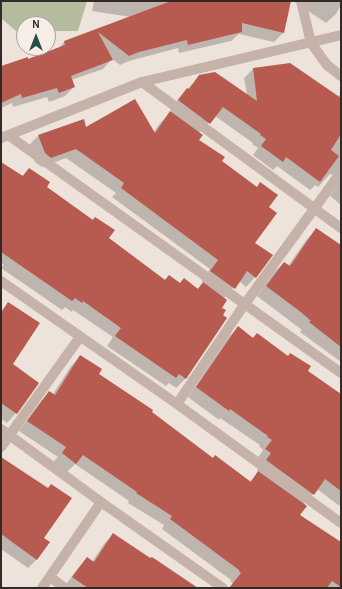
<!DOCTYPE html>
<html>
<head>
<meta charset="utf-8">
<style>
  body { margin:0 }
  #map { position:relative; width:342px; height:589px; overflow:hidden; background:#eee3db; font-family:Karla,sans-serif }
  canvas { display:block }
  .frame { position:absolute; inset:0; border:2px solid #332a28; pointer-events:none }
  .north { position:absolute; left:16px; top:16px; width:40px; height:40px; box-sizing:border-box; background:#f7ede7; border:1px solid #a99f9b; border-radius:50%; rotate:0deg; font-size:11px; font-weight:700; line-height:16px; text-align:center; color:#332a28 }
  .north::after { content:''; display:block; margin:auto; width:14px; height:18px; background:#224f4c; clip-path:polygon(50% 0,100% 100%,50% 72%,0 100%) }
</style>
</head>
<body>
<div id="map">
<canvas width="342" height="589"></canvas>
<div class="frame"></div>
<div class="north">N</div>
</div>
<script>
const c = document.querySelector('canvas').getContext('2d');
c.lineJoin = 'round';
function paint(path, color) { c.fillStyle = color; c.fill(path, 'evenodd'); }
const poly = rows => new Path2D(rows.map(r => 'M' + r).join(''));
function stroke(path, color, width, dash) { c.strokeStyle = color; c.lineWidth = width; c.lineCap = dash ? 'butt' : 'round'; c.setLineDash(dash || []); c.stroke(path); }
paint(poly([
  [1,1,87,1,78,31,48,31,48,24,24,24,24,31,16,31,1,18]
]), '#b5bb9d');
paint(poly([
  [94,1,290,1,283,33,274,42,239,34,231,41,179,53,178,48,129,61,120,65,112,59,103,69,71,80,74,87,65,96,49,102,47,97,13,107,12,103,1,108,1,67,27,60,58,49,64,42,131,17,92,11],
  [293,1,341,1,341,5,336,14,326,23],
  [290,64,337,97,339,95,341,96,341,205,330,196,339,183,336,176,330,174,318,187,315,185,310,190,277,166,273,170,253,155,258,148,252,144,253,143,215,116,199,133,197,140,268,207,254,243,271,255,255,277,246,287,239,281,224,298,221,308,221,315,226,318,185,379,176,388,169,383,166,386,107,346,113,337,73,310,72,312,65,307,62,310,1,268,4,265,1,263,1,163,22,176,29,169,45,187,92,220,95,218,108,238,165,280,169,276,179,284,184,279,197,289,204,283,202,281,210,269,112,197,116,193,66,158,42,167,35,162,29,145,38,136,86,128,153,133,161,122,172,111,170,110,179,98,200,76,247,95,244,78,253,69],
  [317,229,341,246,341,362,300,332,302,330,257,296,274,272,284,263,288,266,307,239],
  [8,303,11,364,37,383,16,413,7,423,1,419,1,311],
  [238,328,253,339,306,371,341,395,341,507,317,489,303,505,299,515,341,544,341,588,239,588,230,581,231,580,162,529,164,525,128,503,129,501,75,464,67,472,53,462,58,457,19,431,41,401,50,392,53,394,71,366,80,357,98,374,213,459,249,482,259,472,257,470,262,463,257,459,263,450,259,446,260,445,220,418,219,420,188,397,228,337],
  [1,458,43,538,37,559,28,568,1,549],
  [113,534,185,580,192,588,64,587,78,568,87,558,92,562,104,544]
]), '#0003');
paint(poly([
  [171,1,291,1,284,33,242,23,242,32,188,45,187,40,139,52,129,56,98,32,113,60,71,76,75,87,59,93,57,88,22,98,21,94,1,103,1,66,28,57,28,59,65,45,64,41],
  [290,63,341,98,341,134,331,150,339,156,320,182,286,157,283,162,261,146,266,139,260,135,261,134,223,107,210,124,178,100,187,88,189,89,199,75,215,72,257,101,253,68],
  [135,99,155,133,170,111,203,135,199,140,225,157,222,161,257,187,260,182,278,195,269,207,277,213,255,243,273,255,256,278,247,271,235,289,210,271,218,260,121,188,124,183,76,149,51,158,45,153,38,135,84,119,86,127],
  [1,162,23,176,29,168,50,182,47,187,93,220,95,217,115,230,109,238,165,280,169,275,180,283,184,278,198,289,203,282,227,300,222,308,226,310,223,315,227,318,186,379,179,374,176,378,115,336,121,328,83,301,82,303,75,298,72,301,1,252],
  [316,228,341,245,341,347,309,322,311,321,302,313,266,286,284,262,290,266],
  [8,302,40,323,13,364,39,383,17,414,1,403,1,313],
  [238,326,253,338,257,333,288,356,290,353,311,366,308,371,341,394,341,491,325,479,314,495,266,460,271,453,265,449,272,440,267,437,268,436,230,409,229,411,196,387],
  [80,355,102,369,99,374,153,410,152,412,213,458,215,455,251,482,258,471,307,506,300,515,341,542,341,587,332,581,327,588,229,588,241,573,239,571,239,570,170,519,172,516,136,493,137,492,83,455,76,464,62,453,66,447,27,421,49,391,55,395],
  [1,457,48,488,51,484,72,498,44,538,50,542,37,560,1,534],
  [113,533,150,558,152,557,198,588,88,588,72,577,87,557,94,562]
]), '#b75b50');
stroke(poly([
  [301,1,311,43,327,65,341,76],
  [142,82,341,228],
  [8,135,341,373],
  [1,138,142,82,341,35],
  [1,281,177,404,341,523],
  [177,404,244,305,341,172],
  [1,429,101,502,223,588],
  [1,447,80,337],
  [50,577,65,588],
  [42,588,101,502]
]), '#c5b2a9', 10);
</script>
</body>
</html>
